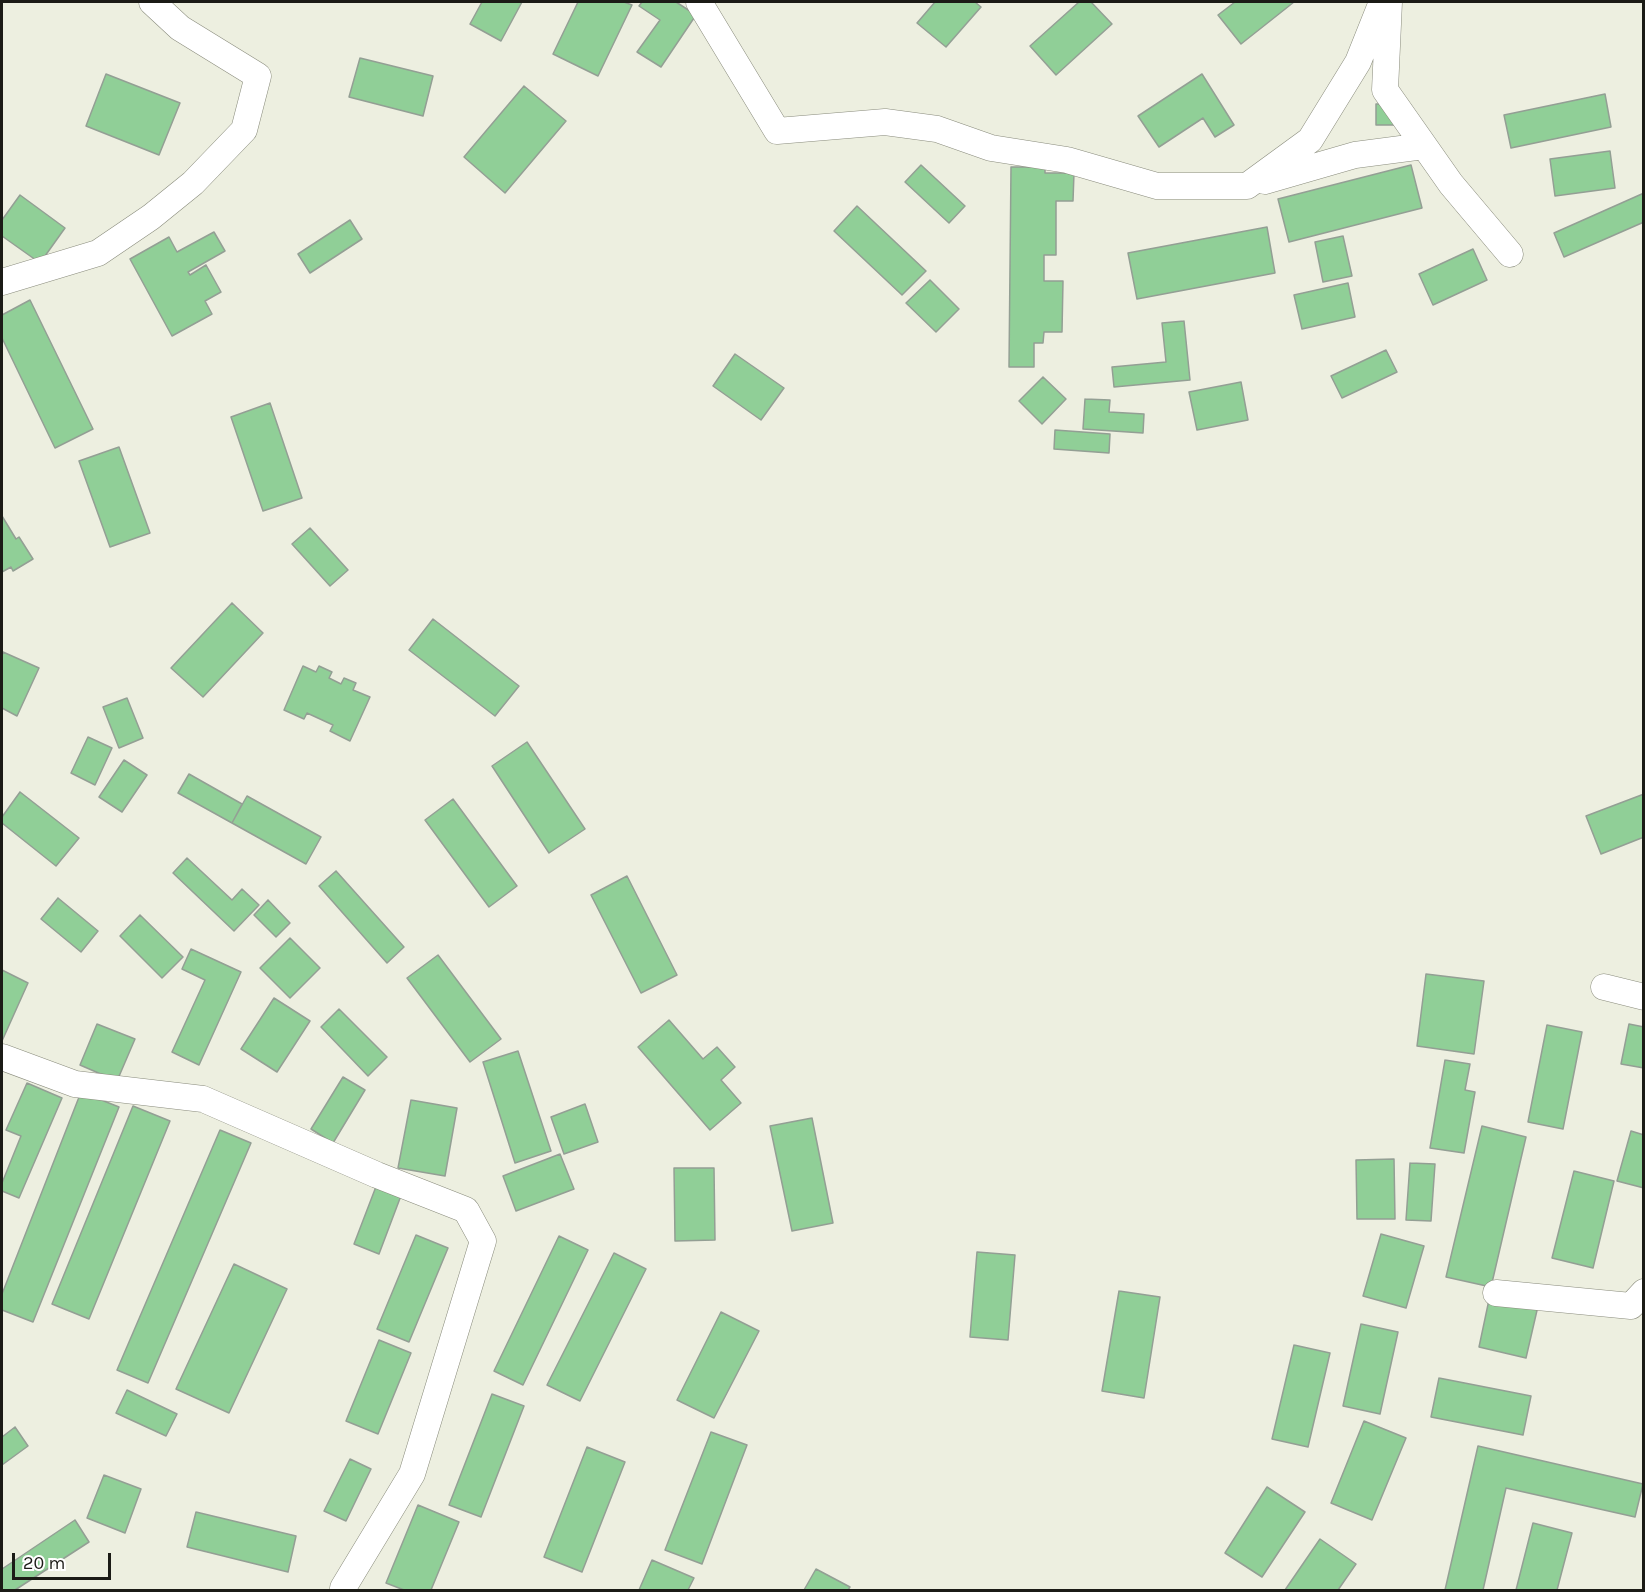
<!DOCTYPE html>
<html>
<head>
<meta charset="utf-8">
<style>
  body { margin:0 }
  #map { position:relative; width:1645px; height:1592px; overflow:hidden; background:#edefe0; font-family:Karla,sans-serif }
  canvas { display:block }
  .frame { position:absolute; inset:0; border:3px solid #1b1b16; pointer-events:none }
  .scale { position:absolute; left:12px; top:1553px; width:99px; height:27px; box-sizing:border-box; border:3px solid #1b1b16; border-top:0; padding-left:8px; font-size:18px; line-height:21px; white-space:nowrap; color:#1b1b16; -webkit-text-stroke:4px #fff; paint-order:stroke }
</style>
</head>
<body>
<div id="map">
<canvas width="1645" height="1592"></canvas>
<div class="frame"></div>
<div class="scale">20 m</div>
</div>
<script>
const c = document.querySelector('canvas').getContext('2d');
c.lineJoin = 'round';
function paint(path, color) { c.fillStyle = color; c.fill(path, 'evenodd'); }
const poly = rows => new Path2D(rows.map(r => 'M' + r).join(''));
function stroke(path, color, width, dash) { c.strokeStyle = color; c.lineWidth = width; c.lineCap = dash ? 'butt' : 'round'; c.setLineDash(dash || []); c.stroke(path); }
const building = poly([
  [482,2,522,2,501,41,470,24,482,2],
  [578,2,624,2,632,5,598,76,553,54,578,2],
  [642,2,676,2,696,15,661,67,637,52,660,20,639,6,642,2],
  [935,2,975,2,981,7,946,47,917,23,935,2],
  [1079,2,1091,2,1112,24,1056,75,1030,46,1079,2],
  [1235,2,1294,2,1241,44,1218,15,1235,2],
  [360,58,433,76,423,116,349,97,360,58],
  [106,74,180,103,159,155,86,126,106,74],
  [1202,74,1234,125,1215,137,1203,118,1159,147,1138,116,1202,74],
  [524,86,566,121,505,193,464,157,524,86],
  [1605,94,1611,127,1511,148,1504,115,1605,94],
  [1376,104,1393,104,1394,125,1376,125,1376,104],
  [1610,151,1615,188,1555,196,1550,159,1610,151],
  [921,165,965,206,949,223,905,182,921,165],
  [1411,165,1422,208,1289,242,1278,199,1411,165],
  [1011,167,1045,167,1045,173,1074,173,1073,201,1056,201,1056,255,1044,255,1044,281,1063,281,1062,332,1044,332,1043,343,1034,343,1034,367,1009,367,1011,167],
  [1644,193,1644,222,1564,257,1554,233,1644,193],
  [20,195,65,228,40,263,2,236,2,220,20,195],
  [857,206,926,271,902,295,834,231,857,206],
  [350,220,362,239,310,273,298,254,350,220],
  [1267,227,1275,273,1137,299,1128,253,1267,227],
  [214,232,225,251,188,272,190,275,206,265,221,292,205,301,212,314,172,336,130,259,169,237,177,252,214,232],
  [1343,236,1352,276,1323,282,1315,242,1343,236],
  [1473,249,1487,280,1433,305,1419,274,1473,249],
  [930,280,959,309,936,332,906,303,930,280],
  [1348,283,1355,317,1302,329,1294,295,1348,283],
  [30,300,93,429,55,448,2,338,2,315,30,300],
  [1184,321,1190,380,1114,387,1112,367,1166,362,1162,323,1184,321],
  [1386,350,1397,372,1342,398,1331,376,1386,350],
  [735,354,784,388,761,420,713,386,735,354],
  [1043,377,1066,399,1042,424,1019,401,1043,377],
  [1241,382,1248,420,1197,430,1189,392,1241,382],
  [1085,399,1110,400,1109,412,1144,414,1143,433,1083,429,1085,399],
  [270,403,302,498,263,511,231,417,270,403],
  [1055,430,1110,434,1109,453,1054,449,1055,430],
  [119,447,150,533,110,547,79,461,119,447],
  [2,516,16,539,19,537,33,559,13,571,11,567,2,572,2,516],
  [310,528,348,570,330,586,292,544,310,528],
  [232,603,263,633,203,697,171,668,232,603],
  [433,619,519,686,495,716,409,650,433,619],
  [3,652,39,668,17,716,2,708,2,656,3,652],
  [303,666,316,672,319,666,332,672,329,678,341,684,344,678,356,683,353,690,370,697,350,741,330,731,333,725,307,713,304,719,284,710,303,666],
  [127,698,143,738,119,748,103,707,127,698],
  [88,737,112,748,95,785,71,773,88,737],
  [527,742,585,829,549,853,492,766,527,742],
  [124,760,147,775,122,812,99,797,124,760],
  [189,774,242,804,232,823,178,793,189,774],
  [20,792,79,838,56,866,2,823,2,817,20,792],
  [1644,794,1644,837,1601,854,1586,816,1644,794],
  [247,796,321,837,306,864,232,823,247,796],
  [453,799,517,886,489,907,425,820,453,799],
  [187,858,232,900,242,889,259,905,234,931,173,873,187,858],
  [336,871,404,947,387,963,319,886,336,871],
  [627,876,677,975,641,993,591,895,627,876],
  [58,898,98,931,81,952,41,919,58,898],
  [268,900,290,923,276,937,254,915,268,900],
  [140,915,183,957,162,978,120,936,140,915],
  [290,938,320,968,290,998,260,968,290,938],
  [191,949,241,972,199,1065,172,1052,205,980,182,969,191,949],
  [438,955,501,1039,470,1062,407,978,438,955],
  [2,970,28,983,2,1041,2,970],
  [1426,974,1484,981,1474,1054,1417,1046,1426,974],
  [274,998,310,1021,277,1072,241,1049,274,998],
  [339,1009,387,1057,368,1076,321,1027,339,1009],
  [669,1020,703,1059,717,1047,735,1067,721,1080,741,1103,710,1130,638,1047,669,1020],
  [97,1024,135,1039,117,1081,80,1065,97,1024],
  [1629,1024,1644,1027,1644,1068,1621,1064,1629,1024],
  [1547,1025,1582,1032,1563,1129,1528,1122,1547,1025],
  [518,1051,551,1151,515,1163,483,1062,518,1051],
  [1445,1060,1470,1064,1465,1090,1475,1092,1464,1153,1430,1148,1445,1060],
  [343,1077,365,1090,333,1143,311,1129,343,1077],
  [27,1083,62,1098,19,1198,2,1191,2,1183,21,1136,6,1130,27,1083],
  [81,1092,119,1107,33,1322,2,1310,2,1294,81,1092],
  [411,1100,457,1108,445,1176,398,1168,411,1100],
  [585,1104,598,1142,564,1154,551,1117,585,1104],
  [133,1106,170,1121,89,1319,52,1304,133,1106],
  [812,1118,833,1223,792,1231,770,1126,812,1118],
  [1482,1126,1526,1137,1491,1287,1446,1277,1482,1126],
  [220,1130,251,1143,148,1383,117,1370,220,1130],
  [1631,1131,1644,1135,1644,1188,1617,1181,1631,1131],
  [560,1154,574,1189,516,1211,503,1176,560,1154],
  [1394,1159,1395,1219,1357,1219,1356,1160,1394,1159],
  [1410,1163,1435,1164,1431,1221,1406,1220,1410,1163],
  [674,1168,714,1168,715,1240,675,1241,674,1168],
  [1574,1171,1614,1181,1593,1268,1552,1258,1574,1171],
  [377,1184,402,1193,379,1254,354,1244,377,1184],
  [1381,1234,1424,1246,1406,1308,1363,1296,1381,1234],
  [416,1235,448,1248,409,1342,377,1329,416,1235],
  [559,1236,588,1250,523,1385,494,1371,559,1236],
  [977,1252,1015,1255,1008,1340,970,1337,977,1252],
  [614,1253,646,1269,580,1401,547,1385,614,1253],
  [234,1264,287,1289,229,1413,176,1389,234,1264],
  [1119,1291,1160,1297,1144,1398,1102,1391,1119,1291],
  [1490,1295,1538,1306,1526,1358,1479,1347,1490,1295],
  [721,1312,759,1331,714,1418,677,1400,721,1312],
  [1361,1324,1398,1332,1380,1414,1343,1406,1361,1324],
  [379,1340,411,1353,378,1434,346,1421,379,1340],
  [1294,1345,1330,1353,1308,1447,1272,1439,1294,1345],
  [1439,1378,1531,1396,1523,1435,1431,1417,1439,1378],
  [127,1390,177,1414,166,1436,116,1413,127,1390],
  [492,1394,524,1406,481,1517,449,1505,492,1394],
  [1364,1421,1406,1438,1372,1520,1331,1503,1364,1421],
  [15,1427,28,1446,2,1465,2,1437,15,1427],
  [711,1432,747,1445,702,1564,665,1550,711,1432],
  [1478,1446,1643,1484,1635,1517,1506,1488,1483,1590,1445,1590,1478,1446],
  [587,1447,625,1462,582,1572,544,1557,587,1447],
  [350,1459,371,1469,346,1521,324,1511,350,1459],
  [104,1475,141,1489,125,1533,87,1518,104,1475],
  [1267,1487,1305,1512,1262,1577,1225,1553,1267,1487],
  [418,1505,459,1522,431,1590,404,1590,386,1583,418,1505],
  [196,1512,296,1536,288,1572,187,1547,196,1512],
  [75,1520,89,1542,15,1590,2,1590,2,1569,75,1520],
  [1533,1523,1572,1533,1557,1590,1516,1590,1533,1523],
  [1320,1539,1356,1564,1338,1590,1285,1590,1320,1539],
  [652,1560,694,1578,688,1590,639,1590,652,1560],
  [816,1569,850,1587,848,1590,804,1590,816,1569]
]);
paint(building, '#90cf97');
stroke(building, '#939f94', 1.5);
const minor = poly([
  [699,2,777,131,885,122,937,129,991,148,1067,160,1157,186,1247,186,1310,140,1358,62,1382,2],
  [1389,2,1385,90,1451,184,1510,254],
  [1265,181,1355,155,1424,146],
  [2,282,98,253,151,217,193,183,244,130,258,76,180,28,152,2],
  [1604,987,1644,997],
  [2,1057,75,1084,203,1099,377,1175,466,1210,483,1241,412,1474,343,1588],
  [1496,1293,1631,1306,1644,1292]
]);
stroke(minor, '#898b7c', 27);
stroke(minor, '#fff', 26);
</script>
</body>
</html>
